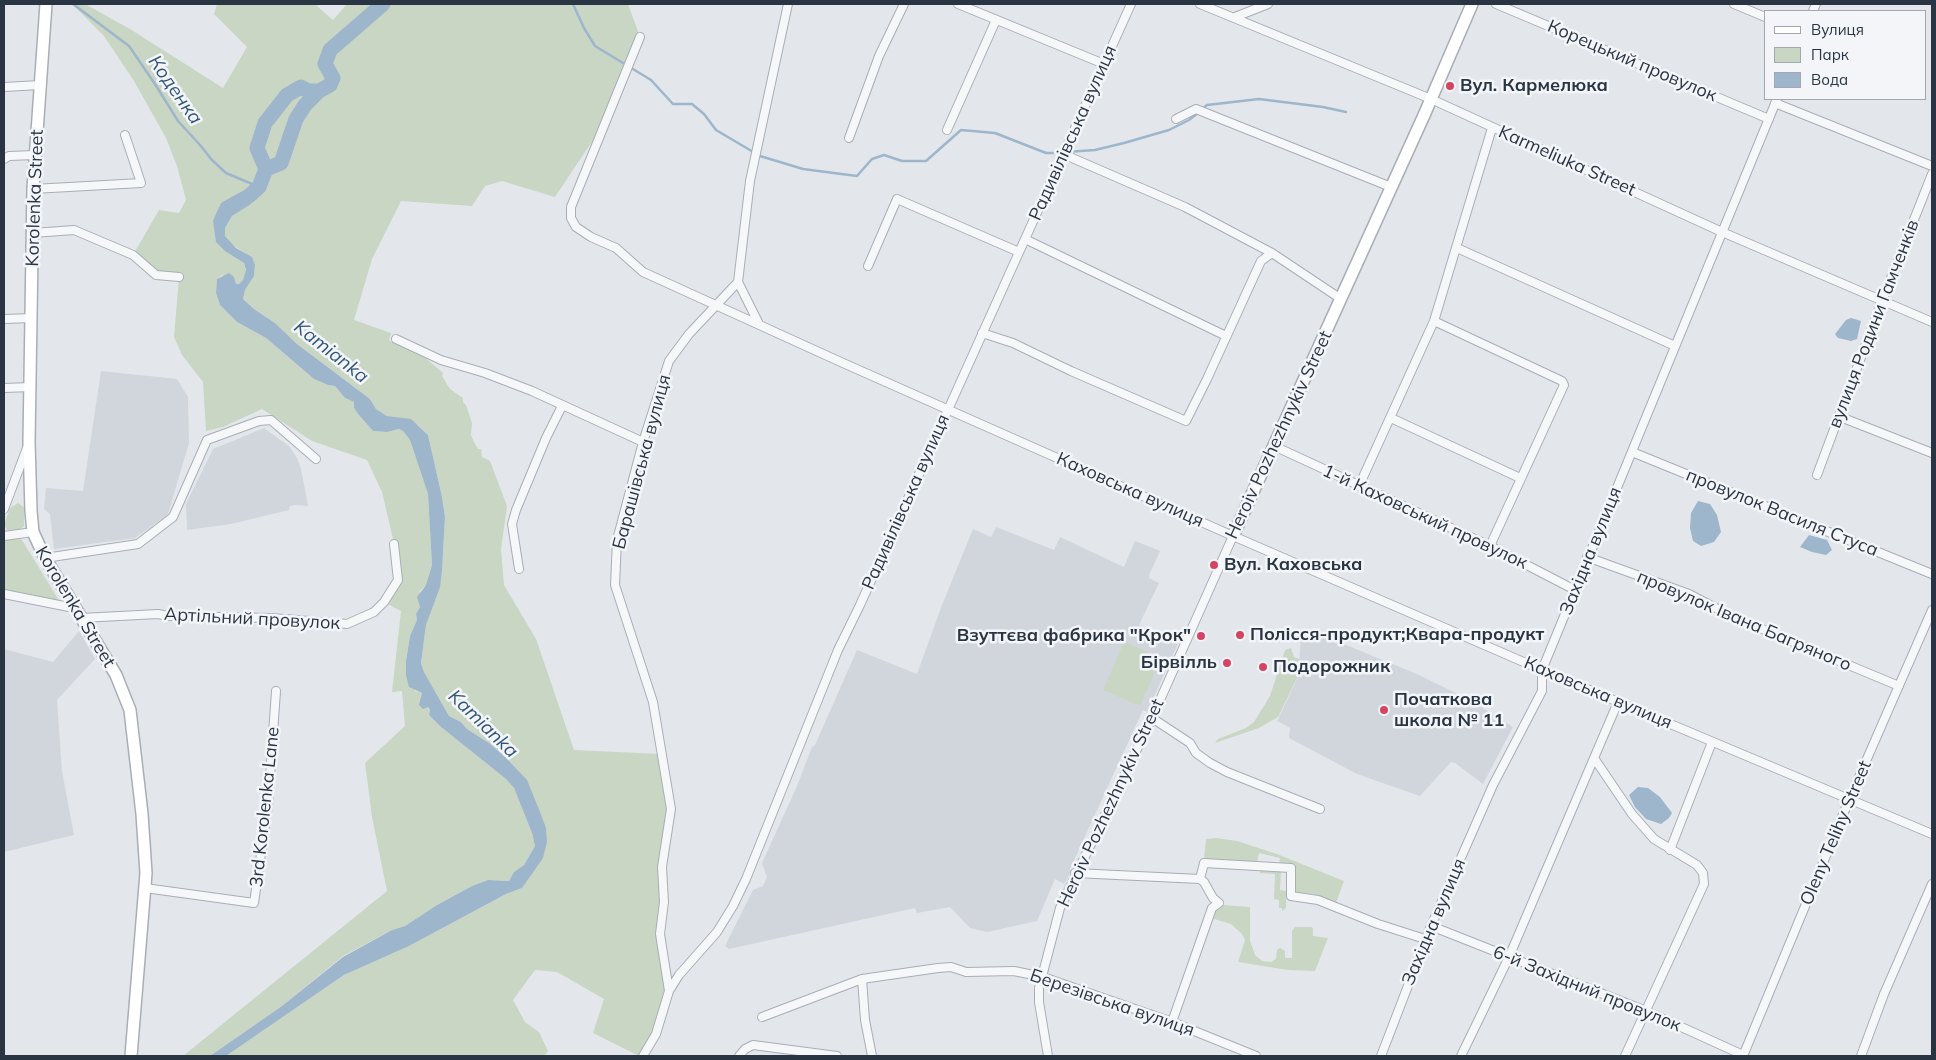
<!DOCTYPE html>
<html>
<head>
<meta charset="utf-8">
<style>
  body { margin:0 }
  #map { position:relative; width:1936px; height:1060px; overflow:hidden; background:#e3e7eb; font-family:Mulish,sans-serif }
  canvas { display:block }
  .frame { position:absolute; inset:0; border:5px solid #2a3544; pointer-events:none }
  .legend { position:absolute; left:1764px; top:10px; width:162px; height:90px; box-sizing:border-box; background:#f3f5f8; border:1px solid #a3a8b0; margin:0; padding:6px 9px; list-style:none; font-size:15px; color:#2a3544 }
  .legend li { display:flex; align-items:center; gap:10px; height:25px }
  .legend b { width:25px; border:1px solid #a3a8b0 }
</style>
</head>
<body>
<div id="map">
<canvas width="1936" height="1060"></canvas>
<div class="frame"></div>
<ul class="legend">
<li><b style="height:6px;background:#fff"></b>Вулиця</li>
<li><b style="height:14px;background:#c9d6c4"></b>Парк</li>
<li><b style="height:14px;background:#9db6cc"></b>Вода</li>
</ul>
</div>
<script>
const c = document.querySelector('canvas').getContext('2d');
c.lineJoin = 'round';
function paint(path, color) { c.fillStyle = color; c.fill(path, 'evenodd'); }
const poly = rows => new Path2D(rows.map(r => 'M' + r).join(''));
function stroke(path, color, width, dash) { c.strokeStyle = color; c.lineWidth = width; c.lineCap = dash ? 'butt' : 'round'; c.setLineDash(dash || []); c.stroke(path); }
function write(font, color, halo, rows, align = 'center') {
  c.font = font + ' Mulish,sans-serif'; c.lineWidth = 5; c.setLineDash([]); c.textBaseline = 'middle'; c.strokeStyle = halo; c.fillStyle = color; for (const [text, x, y, turn = 0] of rows) {
    c.save(); c.translate(x, y); c.rotate((+turn || 0) * Math.PI / 180); c.textAlign = isNaN(turn) ? turn : align; if (halo) c.strokeText(text, 0, 0); c.fillText(text, 0, 0); c.restore();
  }
}
paint(poly([
  [101,371,177,379,188,397,189,443,168,514,166,516,135,538,54,549,50,514,44,509,46,488,83,491],
  [264,428,290,447,297,458,301,469,308,506,295,505,290,506,289,510,231,524,187,530,186,504,213,449],
  [996,527,1054,550,1060,537,1124,567,1135,541,1160,551,1150,573,1149,578,1159,583,1139,625,1175,641,1183,626,1185,628,1147,712,1143,710,1070,869,1071,872,1064,884,1055,879,1037,921,987,932,970,928,950,907,917,913,915,908,729,949,725,946,753,890,763,886,767,877,762,863,797,786,812,747,815,745,857,650,917,674,942,605,973,529,991,537],
  [79,631,95,659,57,700,62,771,74,835,4,852,4,649,53,662],
  [1324,633,1329,638,1417,674,1470,700,1513,727,1483,784,1455,763,1451,762,1420,796,1357,774,1289,738,1290,728,1277,721,1298,677,1301,637,1315,642]
]), '#d1d6dd');
paint(poly([
  [72,4,85,4,130,29,223,88,247,47,214,14,217,4,318,4,317,6,333,20,347,4,628,4,640,37,607,119,555,197,502,181,485,186,472,206,401,201,372,259,354,320,391,333,389,341,422,355,443,373,442,376,450,389,463,398,463,402,466,405,472,423,471,435,474,442,478,449,481,449,482,457,490,461,507,506,501,549,504,585,536,639,574,750,661,754,671,809,660,934,669,991,643,1056,639,1056,593,1033,604,999,557,972,535,970,513,1000,525,1022,539,1032,548,1051,544,1056,226,1056,344,975,409,946,506,894,522,888,547,842,489,743,467,729,461,722,449,716,424,672,421,663,426,625,442,571,445,517,442,497,428,435,418,425,387,416,376,409,370,399,297,344,275,323,254,309,243,299,245,290,254,276,255,265,245,253,230,243,225,236,225,228,232,216,250,204,240,194,219,207,226,252,244,263,246,271,243,280,239,284,236,284,234,281,222,275,217,279,216,293,220,305,237,322,266,338,314,379,328,385,335,386,345,398,354,402,354,408,358,414,373,431,387,432,399,429,403,431,410,440,428,494,432,565,426,585,420,591,420,607,416,614,417,620,410,636,406,661,415,691,422,693,421,701,427,706,430,710,429,715,441,727,506,779,514,788,532,833,535,846,524,865,514,872,509,881,488,880,472,886,437,905,405,926,392,930,343,956,282,1006,210,1056,183,1056,387,891,372,817,365,763,405,726,402,691,392,692,401,611,384,602,398,580,394,543,382,492,367,460,312,441,262,409,223,427,206,431,203,382,182,355,174,337,179,277,156,275,133,255,159,210,179,213,186,200,177,166,166,138,134,81,104,36],
  [18,503,24,507,24,526,20,529,7,530,4,525,10,508],
  [20,539,22,540,60,602,4,591,4,540],
  [1124,642,1161,658,1140,706,1103,690],
  [1291,648,1294,657,1299,659,1297,678,1278,717,1259,728,1215,743,1218,739,1246,728,1254,722,1270,696,1285,650],
  [1216,838,1237,841,1277,854,1344,881,1336,903,1314,894,1296,892,1293,889,1294,865,1279,864,1280,858,1259,853,1257,863,1204,860,1206,839],
  [1260,871,1281,872,1280,890,1286,891,1286,908,1282,911,1282,908,1279,908,1279,900,1274,899,1275,874,1260,873],
  [1222,905,1250,907,1250,941,1255,955,1262,961,1271,962,1276,959,1277,950,1280,948,1285,951,1285,958,1292,958,1292,931,1295,927,1312,927,1313,929,1313,936,1328,938,1315,971,1288,970,1238,962,1245,940,1242,934,1231,924,1211,918,1216,909]
]), '#c9d6c4');
paint(poly([
  [240,194,251,204,232,216,225,228,225,236,236,248,252,257,255,265,254,276,245,290,243,299,254,309,275,323,297,344,370,399,376,409,387,416,411,419,428,435,442,497,445,517,442,571,440,587,426,625,421,663,424,672,449,716,461,722,467,729,489,743,507,759,527,780,540,812,546,828,547,842,543,858,522,888,506,894,409,946,344,975,226,1056,210,1056,282,1006,343,957,392,930,405,926,437,905,472,886,488,880,509,881,514,872,524,865,535,846,532,833,514,788,506,779,441,727,429,715,430,710,428,707,423,709,419,705,422,693,409,687,406,675,406,661,410,636,417,620,416,614,420,607,417,597,426,585,432,565,428,494,410,440,403,431,399,429,387,432,373,431,358,414,354,408,354,402,345,398,335,386,328,385,314,379,266,338,237,322,220,305,216,293,217,279,229,273,234,277,236,284,239,284,243,280,246,270,244,263,226,252,216,242,213,221,219,207],
  [1851,318,1861,321,1857,339,1851,341,1838,338,1835,334,1846,320],
  [1698,501,1710,504,1717,515,1721,532,1714,542,1701,546,1693,541,1690,528,1691,513],
  [1809,535,1827,540,1832,550,1826,555,1812,552,1800,547],
  [1638,787,1648,788,1660,797,1672,813,1669,818,1661,824,1646,819,1635,807,1629,795]
]), '#9db6cc');
stroke(poly([
  [73,4,129,46,155,84,178,121,200,145,212,160,226,173,259,187],
  [573,4,584,28,595,46,651,80,673,104,692,104,704,114,716,130,760,156,803,169,857,176,872,159,884,155,902,161,926,161,961,130,995,133,1046,153,1061,153],
  [1202,109,1207,105,1259,99,1323,107,1346,112],
  [1066,152,1095,150,1124,143,1169,130,1189,120,1198,113]
]), '#9db6cc', 2.5);
stroke(poly([
  [266,169,281,163,296,119,305,105,319,91],
  [227,208,249,196,259,187,266,169,257,148,265,123,287,95,301,87,308,91,319,91,330,85,333,78,325,64,330,50,383,4]
]), '#9db6cc', 15);
const street = poly([
  [958,4,1104,64],
  [1200,4,1431,99,1722,232,1932,322],
  [1496,4,1769,119],
  [1734,4,1765,17],
  [1813,11,1816,4],
  [1235,17,1268,4],
  [640,37,571,207,571,218,576,227,591,237,616,248,643,272,843,363,1233,536,1542,670,1932,834],
  [4,87,40,85],
  [1775,103,1932,166],
  [1176,119,1196,109,1391,187],
  [947,130,996,20],
  [849,138,879,56,904,4],
  [1063,154,1185,207,1272,253,1341,299],
  [4,159,9,156,35,155],
  [33,189,141,183,125,135],
  [33,233,74,230,133,255,156,275,179,277],
  [1025,239,1226,336],
  [1457,248,1675,346],
  [868,266,897,199,1019,252],
  [738,282,759,324],
  [4,319,32,318],
  [1434,321,1562,381,1564,385,1490,546],
  [982,333,1013,343,1071,371,1186,421,1207,379,1261,261,1272,253],
  [396,339,441,360,485,373,532,391,643,442],
  [4,388,31,387],
  [1838,416,1932,453],
  [1391,418,1520,478],
  [1274,446,1490,546,1575,590],
  [1632,452,1932,574],
  [1817,475,1882,301,1932,174],
  [1359,486,1434,321,1492,128],
  [4,509,27,448],
  [4,536,33,532],
  [1587,557,1689,594,1731,616,1899,686],
  [45,558,138,544,173,517,207,440,259,421,271,420,316,459],
  [519,569,512,524,516,510,546,438,562,406],
  [4,594,74,608],
  [81,618,158,614,168,616,272,618,347,624,374,612,384,602,398,580,394,544],
  [1618,702,1594,758,1632,814,1654,839,1697,865,1703,873,1704,884,1625,1056],
  [1152,718,1190,743,1196,753,1210,763,1227,772,1320,809],
  [1670,850,1712,742],
  [1075,873,1200,879],
  [145,888,254,903,268,805,276,691],
  [1431,926,1646,1011,1743,1055],
  [862,979,865,1020,872,1056],
  [669,991,679,975,717,932,733,906,746,879,838,650,860,605,1131,4],
  [762,1017,862,979,938,968,951,967,966,972,1014,971,1043,977,1172,1022,1256,1056],
  [1172,1022,1212,908,1219,903,1213,898,1204,882,1200,879,1204,863,1291,868,1291,896,1318,900,1378,924,1425,939],
  [643,1056,656,1034,669,991,660,934,664,902,662,867,671,809,653,702,615,585,617,540,643,442,669,361,689,334,738,282,750,181,788,4],
  [739,1056,745,1049,753,1045,837,1056],
  [1048,1056,1039,1002,1039,988,1060,908,1152,718,1233,536],
  [1381,1056,1431,926,1493,785,1542,691,1542,670,1777,99],
  [1461,1056,1509,957,1594,758],
  [1743,1056,1849,800,1932,610],
  [1861,1056,1884,994,1932,884]
]);
const secondary = poly([
  [46,4,33,189,29,442,31,511,33,532,45,558,116,675,130,710,142,814,146,873,131,1056],
  [1233,536,1425,113,1472,4]
]);
stroke(street, '#a8aeb6', 10);
stroke(secondary, '#a8aeb6', 14);
stroke(street, '#f6f7f9', 8);
stroke(secondary, '#fff', 11);
for (const [x, y, r, color] of [
  [1450,86,5,"#d34562"],
  [1214,565,5,"#d34562"],
  [1240,635,5,"#d34562"],
  [1201,636,5,"#d34562"],
  [1227,663,5,"#d34562"],
  [1263,667,5,"#d34562"],
  [1384,710,5,"#d34562"]
]) { const dot = new Path2D(); dot.arc(x, y, r, 0, 2 * Math.PI); c.fillStyle = color; c.fill(dot); stroke(dot, '#f3f5f8', 2); }
write('18px', '#2a3544', '#f3f5f8', [
  ["Корецький провулок",1632,61,23],
  ["Радивілівська вулиця",1073,133,-66],
  ["Karmeliuka Street",1567,161,24],
  ["Korolenka Street",35,198,-88],
  ["вулиця Родини Гамченків",1874,324,-69],
  ["Heroiv Pozhezhnykiv Street",1279,435,-65],
  ["Барашівська вулиця",642,462,-75],
  ["Каховська вулиця",1130,490,24],
  ["Радивілівська вулиця",906,502,-66],
  ["провулок Василя Стуса",1782,513,22],
  ["1-й Каховський провулок",1425,517,25],
  ["Західна вулиця",1591,551,-68],
  ["Korolenka Street",75,607,59],
  ["Артільний провулок",252,619,3],
  ["провулок Івана Багряного",1744,621,23],
  ["Каховська вулиця",1598,693,23],
  ["Heroiv Pozhezhnykiv Street",1111,803,-65],
  ["3rd Korolenka Lane",265,807,-84],
  ["Oleny Telihy Street",1836,833,-67],
  ["Західна вулиця",1434,922,-67],
  ["6-й Західний провулок",1587,989,22],
  ["Березівська вулиця",1112,1003,19]
]);
write('bold 18px', '#2a3544', '#f3f5f8', [
  ["Вул. Кармелюка",1460,86],
  ["Вул. Каховська",1224,565],
  ["Полісся-продукт;Квара-продукт",1250,635],
  ["Взуттєва фабрика \"Крок\"",1191,636,"right"],
  ["Бірвілль",1217,663,"right"],
  ["Подорожник",1273,667],
  ["Початкова",1394,700],
  ["школа № 11",1394,721]
], 'left');
write('italic 19px', '#32567a', '#f3f5f8', [
  ["Коденка",175,90,55],
  ["Kamianka",331,352,38],
  ["Kamianka",483,724,44]
]);
</script>
</body>
</html>
